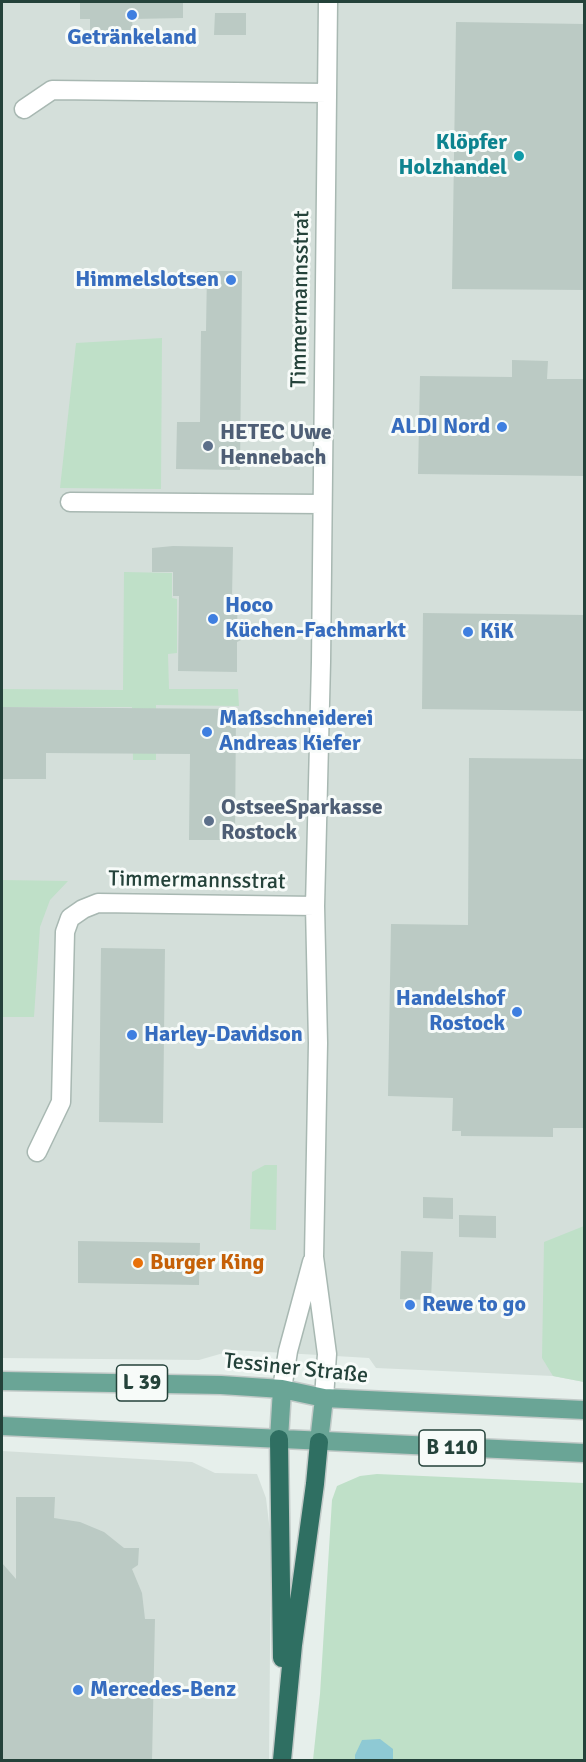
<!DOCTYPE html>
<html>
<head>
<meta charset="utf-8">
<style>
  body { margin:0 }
  #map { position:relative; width:586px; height:1762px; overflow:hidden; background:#e6efeb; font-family:Signika,sans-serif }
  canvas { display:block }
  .frame { position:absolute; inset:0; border:3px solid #24423a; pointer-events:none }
</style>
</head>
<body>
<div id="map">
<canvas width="586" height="1762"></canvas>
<div class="frame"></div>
</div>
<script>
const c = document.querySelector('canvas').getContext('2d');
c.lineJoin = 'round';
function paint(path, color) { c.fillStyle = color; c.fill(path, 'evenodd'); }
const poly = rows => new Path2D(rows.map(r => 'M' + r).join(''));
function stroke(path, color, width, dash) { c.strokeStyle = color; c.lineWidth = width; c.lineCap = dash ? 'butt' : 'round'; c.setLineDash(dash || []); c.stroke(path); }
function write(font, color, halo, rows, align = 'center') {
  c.font = font + ' Signika,sans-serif'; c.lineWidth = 6; c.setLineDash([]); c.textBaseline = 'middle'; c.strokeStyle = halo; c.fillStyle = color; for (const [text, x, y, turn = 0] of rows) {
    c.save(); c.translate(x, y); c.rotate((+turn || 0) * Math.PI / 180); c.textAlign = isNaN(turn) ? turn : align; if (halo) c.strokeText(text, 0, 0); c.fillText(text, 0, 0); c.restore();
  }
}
paint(poly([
  [2,2,584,2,584,1382,553,1376,376,1368,369,1358,234,1350,199,1360,2,1358],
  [2,1451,192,1462,215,1473,257,1474,266,1498,271,1540,269,1760,2,1760]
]), '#d4dfda');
paint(poly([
  [162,338,161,489,60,488,76,343],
  [124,572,172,573,172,598,177,599,177,653,168,654,169,689,238,689,239,706,156,705,156,760,133,760,132,707,2,707,2,689,123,690],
  [2,880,68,881,50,900,40,927,34,1017,2,1017],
  [265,1165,277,1165,276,1230,250,1229,252,1172],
  [584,1226,584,1382,553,1376,542,1358,544,1242],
  [377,1474,584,1483,584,1760,313,1760,320,1694,332,1500,337,1486,360,1476]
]), '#bfe0c8');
paint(poly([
  [380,1739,393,1749,393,1760,355,1760,355,1755,362,1740]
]), '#8ec9d4');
paint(poly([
  [80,2,183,2,183,18,132,19,133,32,90,32,90,19,80,19],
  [215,13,246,13,246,35,214,35],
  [456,22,585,24,585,290,452,289],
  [207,271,242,271,240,470,176,469,177,422,200,422,201,331,206,331],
  [512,360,548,361,547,379,585,379,585,476,418,474,420,376,512,377],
  [173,546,233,547,232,597,238,597,237,626,241,629,241,640,237,642,237,672,178,671,179,596,173,596,173,572,152,572,152,548],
  [423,613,585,615,585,711,422,709],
  [2,707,236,709,235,840,189,840,190,754,46,753,46,779,2,779],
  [469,758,585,759,585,1128,553,1128,553,1137,461,1136,461,1131,452,1131,453,1098,388,1096,391,924,468,925],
  [101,948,165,949,163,1123,99,1122],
  [423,1197,453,1198,453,1219,423,1218],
  [459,1215,496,1216,496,1238,459,1237],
  [78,1241,200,1243,199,1285,78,1283],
  [401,1251,433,1252,431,1300,400,1299],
  [16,1497,55,1497,54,1518,80,1522,104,1532,124,1548,139,1548,138,1565,132,1569,142,1593,145,1619,155,1619,152,1761,2,1761,2,1563,16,1579]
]), '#bbcac4');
const street = poly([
  [24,109,52,90,327,93],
  [70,502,322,504],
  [37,1152,61,1102,65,932,70,918,83,909,98,903,315,906],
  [282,1389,288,1351,312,1262],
  [324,1398,327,1354,314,1257,318,1043,315,906,321,662,328,2]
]);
const primary = poly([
  [2,1381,221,1385,282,1389,324,1398,584,1410],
  [2,1426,584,1453],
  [279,1439,282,1389],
  [319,1442,324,1398]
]);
const highway = poly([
  [279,1439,282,1658],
  [282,1760,293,1645,315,1484,319,1442]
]);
stroke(street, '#a8b8b2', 21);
stroke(primary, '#c2cac8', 21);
stroke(highway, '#c2cac8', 21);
stroke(street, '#fff', 18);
stroke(primary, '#6aa596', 18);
stroke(highway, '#2f6f62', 18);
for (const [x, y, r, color] of [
  [132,15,6,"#3f7fe0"],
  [519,156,6,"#0f9aa8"],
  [231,280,6,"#3f7fe0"],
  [502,427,6,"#3f7fe0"],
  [208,446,6,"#5c6f8a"],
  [213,619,6,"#3f7fe0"],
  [468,632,6,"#3f7fe0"],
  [207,732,6,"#3f7fe0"],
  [209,821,6,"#5c6f8a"],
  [517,1012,6,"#3f7fe0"],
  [132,1035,6,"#3f7fe0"],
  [138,1263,6,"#e8710a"],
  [410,1305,6,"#3f7fe0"],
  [78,1690,6,"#3f7fe0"]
]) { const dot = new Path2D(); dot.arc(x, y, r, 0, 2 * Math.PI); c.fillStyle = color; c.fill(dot); stroke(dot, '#f7fbf9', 2); }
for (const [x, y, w] of [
  [142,1383,51],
  [452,1448,66]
]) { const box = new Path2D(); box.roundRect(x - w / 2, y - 18, w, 36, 4.5); c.fillStyle = '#f7fbf9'; c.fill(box); stroke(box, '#24423a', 1.5); }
write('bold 21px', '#24423a', null, [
  ["L 39",142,1383],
  ["B 110",452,1448]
]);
write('bold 22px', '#366cbe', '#f7fbf9', [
  ["Getränkeland",132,38,"center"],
  ["Himmelslotsen",219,280,"right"],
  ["ALDI Nord",490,427,"right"],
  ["Hoco",225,606],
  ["Küchen-Fachmarkt",225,631],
  ["KiK",480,632],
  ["Maßschneiderei",219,719],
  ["Andreas Kiefer",219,744],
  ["Handelshof",505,999,"right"],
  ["Rostock",505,1024,"right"],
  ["Harley-Davidson",144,1035],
  ["Rewe to go",422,1305],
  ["Mercedes-Benz",90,1690]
], 'left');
write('bold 22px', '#0d838f', '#f7fbf9', [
  ["Klöpfer",507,143],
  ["Holzhandel",507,168]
], 'right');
write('22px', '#24423a', '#f7fbf9', [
  ["Timmermannsstrat",301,299,-89],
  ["Timmermannsstrat",197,881,1],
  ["Tessiner Straße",296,1369,6]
]);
write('bold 22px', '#4e5e75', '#f7fbf9', [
  ["HETEC Uwe",220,433],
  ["Hennebach",220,458],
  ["OstseeSparkasse",221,808],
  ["Rostock",221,833]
], 'left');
write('bold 22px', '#c56008', '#f7fbf9', [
  ["Burger King",150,1263]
], 'left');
</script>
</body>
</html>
